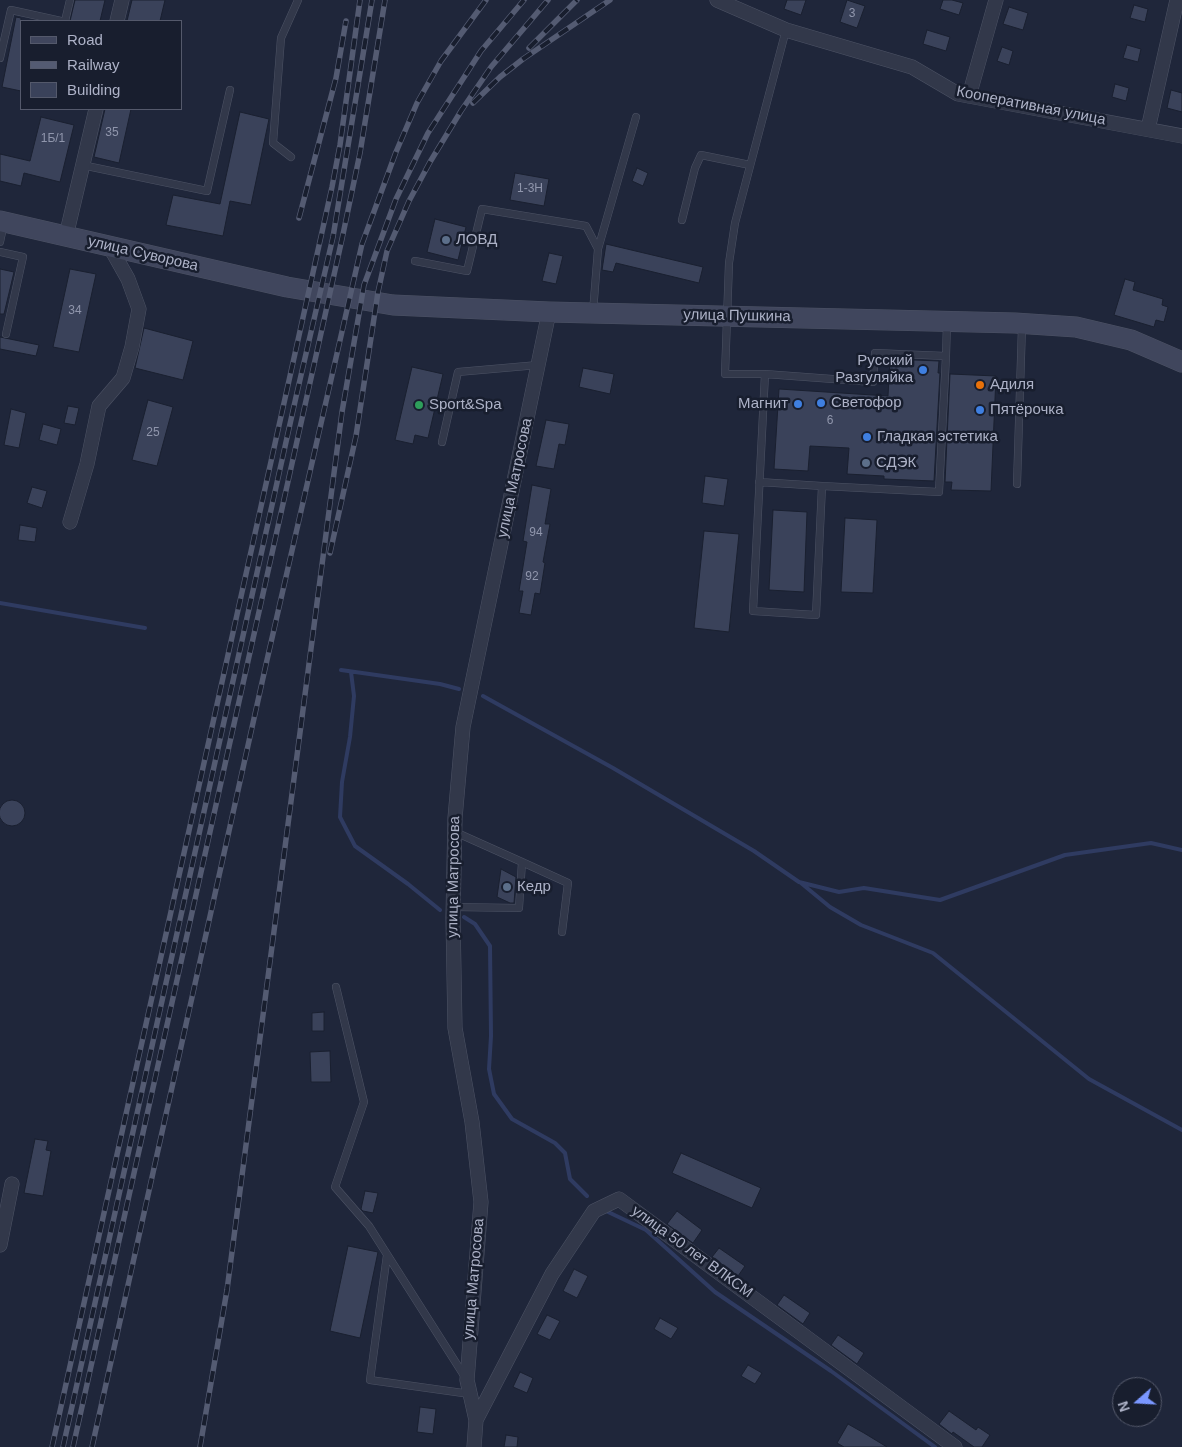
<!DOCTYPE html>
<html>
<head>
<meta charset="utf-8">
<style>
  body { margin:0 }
  #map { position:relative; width:1182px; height:1447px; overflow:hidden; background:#1f263a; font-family:Helvetica,sans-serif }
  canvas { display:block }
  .legend { position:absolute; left:20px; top:20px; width:162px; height:90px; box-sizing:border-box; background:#181e2e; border:1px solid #54596b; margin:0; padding:6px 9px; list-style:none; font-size:15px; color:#adb2c7 }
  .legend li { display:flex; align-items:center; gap:10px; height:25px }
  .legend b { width:25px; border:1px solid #54596b }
  .north { position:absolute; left:1112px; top:1377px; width:50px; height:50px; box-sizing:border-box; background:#181e2e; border:1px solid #54596b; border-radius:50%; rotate:251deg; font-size:14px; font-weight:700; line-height:20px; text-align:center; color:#adb2c7 }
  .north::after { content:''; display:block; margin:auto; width:18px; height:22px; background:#7a97ff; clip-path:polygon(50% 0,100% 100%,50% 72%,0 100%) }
</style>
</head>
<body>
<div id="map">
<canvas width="1182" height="1447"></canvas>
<ul class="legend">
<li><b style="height:6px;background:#40465d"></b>Road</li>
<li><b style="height:6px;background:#545b72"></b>Railway</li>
<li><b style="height:14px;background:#3a425a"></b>Building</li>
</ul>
<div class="north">N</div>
</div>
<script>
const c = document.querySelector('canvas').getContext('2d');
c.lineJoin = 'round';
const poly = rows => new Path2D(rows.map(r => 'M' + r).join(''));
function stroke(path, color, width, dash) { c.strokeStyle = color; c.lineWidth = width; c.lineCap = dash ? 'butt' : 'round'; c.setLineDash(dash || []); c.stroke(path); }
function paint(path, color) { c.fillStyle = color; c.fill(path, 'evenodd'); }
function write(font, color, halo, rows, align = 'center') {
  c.font = font + ' Helvetica,sans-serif'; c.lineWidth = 5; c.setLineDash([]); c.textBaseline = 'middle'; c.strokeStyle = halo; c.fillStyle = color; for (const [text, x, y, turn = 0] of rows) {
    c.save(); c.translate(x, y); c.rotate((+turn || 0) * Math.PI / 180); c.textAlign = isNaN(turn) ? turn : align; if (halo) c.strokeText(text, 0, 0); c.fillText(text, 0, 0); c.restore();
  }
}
stroke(poly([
  [0,603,145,628],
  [341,670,440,684,459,689],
  [351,672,354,696,350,737,342,782,340,817,355,846,408,884,440,910],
  [483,696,613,768,754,851,799,882,839,892,864,888,940,900,1065,855,1151,843,1182,850],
  [801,883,830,907,861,925,933,953,1089,1079,1182,1130],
  [464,917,475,924,490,946,491,1036,489,1069,494,1094,512,1119,555,1143,565,1153,570,1179,587,1196],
  [606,1211,646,1230,715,1292,831,1371,935,1447]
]), '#2f3b61', 4);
const building = poly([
  [75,0,105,0,100,21,70,21,75,0],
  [132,0,165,0,160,21,127,21,132,0],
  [787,0,806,0,801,15,784,9,787,0],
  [847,0,865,6,857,28,840,22,847,0],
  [943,0,952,0,963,3,959,15,940,9,943,0],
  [1134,5,1148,9,1145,22,1130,18,1134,5],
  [1009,7,1028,13,1023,30,1003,24,1009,7],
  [16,17,21,18,21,91,2,87,16,17],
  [927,30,950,37,946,51,923,44,927,30],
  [1127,45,1141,49,1138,62,1123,58,1127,45],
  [1002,47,1013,51,1009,65,997,61,1002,47],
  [1115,84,1129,88,1126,101,1112,97,1115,84],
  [1171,90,1182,93,1182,112,1167,108,1171,90],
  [105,109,131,109,119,163,94,157,105,109],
  [240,112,269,119,251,205,230,201,223,236,166,225,173,195,220,204,240,112],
  [41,117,74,125,60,182,24,173,21,186,0,181,0,154,30,161,41,117],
  [637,168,648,173,643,186,632,181,637,168],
  [515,173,549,179,544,206,510,200,515,173],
  [435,219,466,227,458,260,427,252,435,219],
  [606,244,703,267,699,283,616,263,613,272,602,270,606,244],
  [549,253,563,256,556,284,542,281,549,253],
  [0,269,14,272,4,314,0,314,0,269],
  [70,269,96,274,79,352,53,347,70,269],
  [1125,279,1135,282,1133,290,1163,299,1162,305,1168,307,1164,322,1156,320,1154,327,1114,315,1125,279],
  [144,328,193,341,183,380,135,368,144,328],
  [0,337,39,345,36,356,0,349,0,337],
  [890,359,939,361,938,373,940,373,934,481,884,479,884,476,847,474,849,448,810,446,808,471,774,469,779,389,888,396,890,359],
  [412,367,443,374,428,438,415,435,413,444,395,440,412,367],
  [583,368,614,374,610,394,579,387,583,368],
  [950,374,996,376,991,491,951,490,952,482,945,482,950,374],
  [148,400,173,407,157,466,132,460,148,400],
  [68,406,79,408,75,425,64,423,68,406],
  [11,409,26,413,19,448,4,445,11,409],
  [546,420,569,424,565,445,559,444,554,469,536,466,546,420],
  [43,424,61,429,57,445,39,440,43,424],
  [705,476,728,479,724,506,702,503,705,476],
  [532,485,551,489,545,524,550,524,543,562,545,563,540,594,535,593,531,615,519,613,523,591,519,591,527,542,523,541,532,485],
  [32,487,47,491,42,508,27,503,32,487],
  [773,510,807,512,804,592,769,590,773,510],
  [845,518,877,520,873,593,841,592,845,518],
  [20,525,37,528,35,542,18,540,20,525],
  [704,531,739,534,729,632,694,628,704,531],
  '-1 813a13 13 0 1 1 26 0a13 13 0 1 1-26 0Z',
  [501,869,516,877,514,903,510,903,497,897,501,869],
  [324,1012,324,1031,312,1031,312,1013,324,1012],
  [330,1051,331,1082,311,1082,310,1052,330,1051],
  [35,1139,48,1141,46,1150,51,1151,43,1196,24,1193,35,1139],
  [681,1153,761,1188,752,1208,672,1173,681,1153],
  [365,1191,378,1193,373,1213,363,1211,361,1209,365,1191],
  [677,1211,702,1230,693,1243,667,1224,677,1211],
  [348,1246,378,1252,360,1338,330,1331,348,1246],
  [719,1248,745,1266,738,1276,712,1257,719,1248],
  [574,1269,588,1276,577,1298,563,1291,574,1269],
  [784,1295,810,1313,803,1324,777,1305,784,1295],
  [547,1315,560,1321,550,1340,537,1334,547,1315],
  [660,1318,678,1328,671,1339,654,1329,660,1318],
  [838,1335,864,1353,857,1364,831,1345,838,1335],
  [748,1365,762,1373,755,1384,741,1376,748,1365],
  [520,1372,533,1378,527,1393,513,1387,520,1372],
  [420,1407,436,1409,433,1434,417,1432,420,1407],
  [949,1411,976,1430,978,1427,990,1435,982,1447,974,1447,953,1432,952,1434,939,1424,949,1411],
  [848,1424,864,1433,887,1447,844,1447,837,1443,848,1424],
  [506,1435,518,1437,517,1447,504,1447,506,1435]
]);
paint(building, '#3a425a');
stroke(building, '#1a2030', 1);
const lane = poly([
  [65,21,70,0],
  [0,58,11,10,61,21],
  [291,157,273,143,281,38,298,0],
  [82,165,207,191,230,90],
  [682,220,695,168,701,155,750,165],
  [0,242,4,223],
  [598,249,636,117],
  [0,252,23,257,6,334],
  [415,261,467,271,482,209,586,226,598,249,593,312],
  [946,356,947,322],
  [765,374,753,611,816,615,822,486,939,492,946,356,875,353,873,382,765,374,725,374,729,263,735,223,786,30],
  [442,442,458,372,538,365],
  [759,482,822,486],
  [1017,484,1022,326],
  [522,862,568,883,562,932],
  [453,907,519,908,522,862,455,832],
  [336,987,364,1102,335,1187,369,1226,465,1377],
  [387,1255,370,1380,470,1394]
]);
const street = poly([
  [717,0,786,30,912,67,958,94,1182,136],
  [117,21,122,0],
  [969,96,996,0],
  [1148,129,1177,0],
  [66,236,96,109],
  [70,522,87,464,99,406,123,378,132,347,139,309,128,279,110,247],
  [0,1245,12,1184],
  [476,1420,552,1274,594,1211,619,1199,955,1447],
  [474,1447,476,1420,467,1380,481,1202,472,1122,455,1028,453,918,455,818,463,727,549,312]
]);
const secondary = poly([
  [0,221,287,287,393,305,549,312,1015,323,1076,327,1131,340,1182,362]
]);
stroke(lane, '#4d5365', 8);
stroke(street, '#4d5365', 15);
stroke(secondary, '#4d5365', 21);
stroke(lane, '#32384a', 7);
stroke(street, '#32384a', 14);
stroke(secondary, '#40465d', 20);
const rail = poly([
  [529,48,577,0],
  [473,103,500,77,523,59,610,0],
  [299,218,336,78,346,21],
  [330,553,356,436,378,292,387,251,409,201,430,162,461,111,491,67,548,0],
  [52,1447,332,187,340,145,360,0],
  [63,1447,296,397,333,237,372,0],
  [73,1447,342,239,360,153,385,0],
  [92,1447,267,660,362,244,396,152,417,103,441,61,486,0],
  [200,1447,227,1290,342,412,364,285,396,199,428,133,481,51,524,0]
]);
stroke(rail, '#545b72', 5.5);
stroke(rail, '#181e2e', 4, [11]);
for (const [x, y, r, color] of [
  [446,240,5,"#5c6f8a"],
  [923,370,5,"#3f7fe0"],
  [980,385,5,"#e8710a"],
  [821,403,5,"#3f7fe0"],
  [798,404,5,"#3f7fe0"],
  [419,405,5,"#2e9e5b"],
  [980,410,5,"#3f7fe0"],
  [867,437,5,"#3f7fe0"],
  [866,463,5,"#5c6f8a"],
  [507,887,5,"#5c6f8a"]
]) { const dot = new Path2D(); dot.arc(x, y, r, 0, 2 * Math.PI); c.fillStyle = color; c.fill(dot); stroke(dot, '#181e2e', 2); }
write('12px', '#9096ac', null, [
  ["3",852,14],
  ["35",112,133],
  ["1Б/1",53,139],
  ["1-3Н",530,189],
  ["34",75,311],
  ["6",830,421],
  ["25",153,433],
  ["94",536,533],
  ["92",532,577]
]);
write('15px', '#adb2c7', '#181e2e', [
  ["Кооперативная улица",1031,106,11],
  ["улица Суворова",143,254,13],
  ["улица Пушкина",737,316,1],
  ["улица Матросова",515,478,-78],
  ["улица Матросова",454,877,-89],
  ["улица 50 лет ВЛКСМ",692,1252,36],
  ["улица Матросова",474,1279,-85]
]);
write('15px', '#adb2c7', '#181e2e', [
  ["ЛОВД",456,240],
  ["Русский",913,361,"right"],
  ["Разгуляйка",913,378,"right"],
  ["Адиля",990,385],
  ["Светофор",831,403],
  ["Магнит",788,404,"right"],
  ["Sport&Spa",429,405],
  ["Пятёрочка",990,410],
  ["Гладкая эстетика",877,437],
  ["СДЭК",876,463],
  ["Кедр",517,887]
], 'left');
</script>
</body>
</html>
